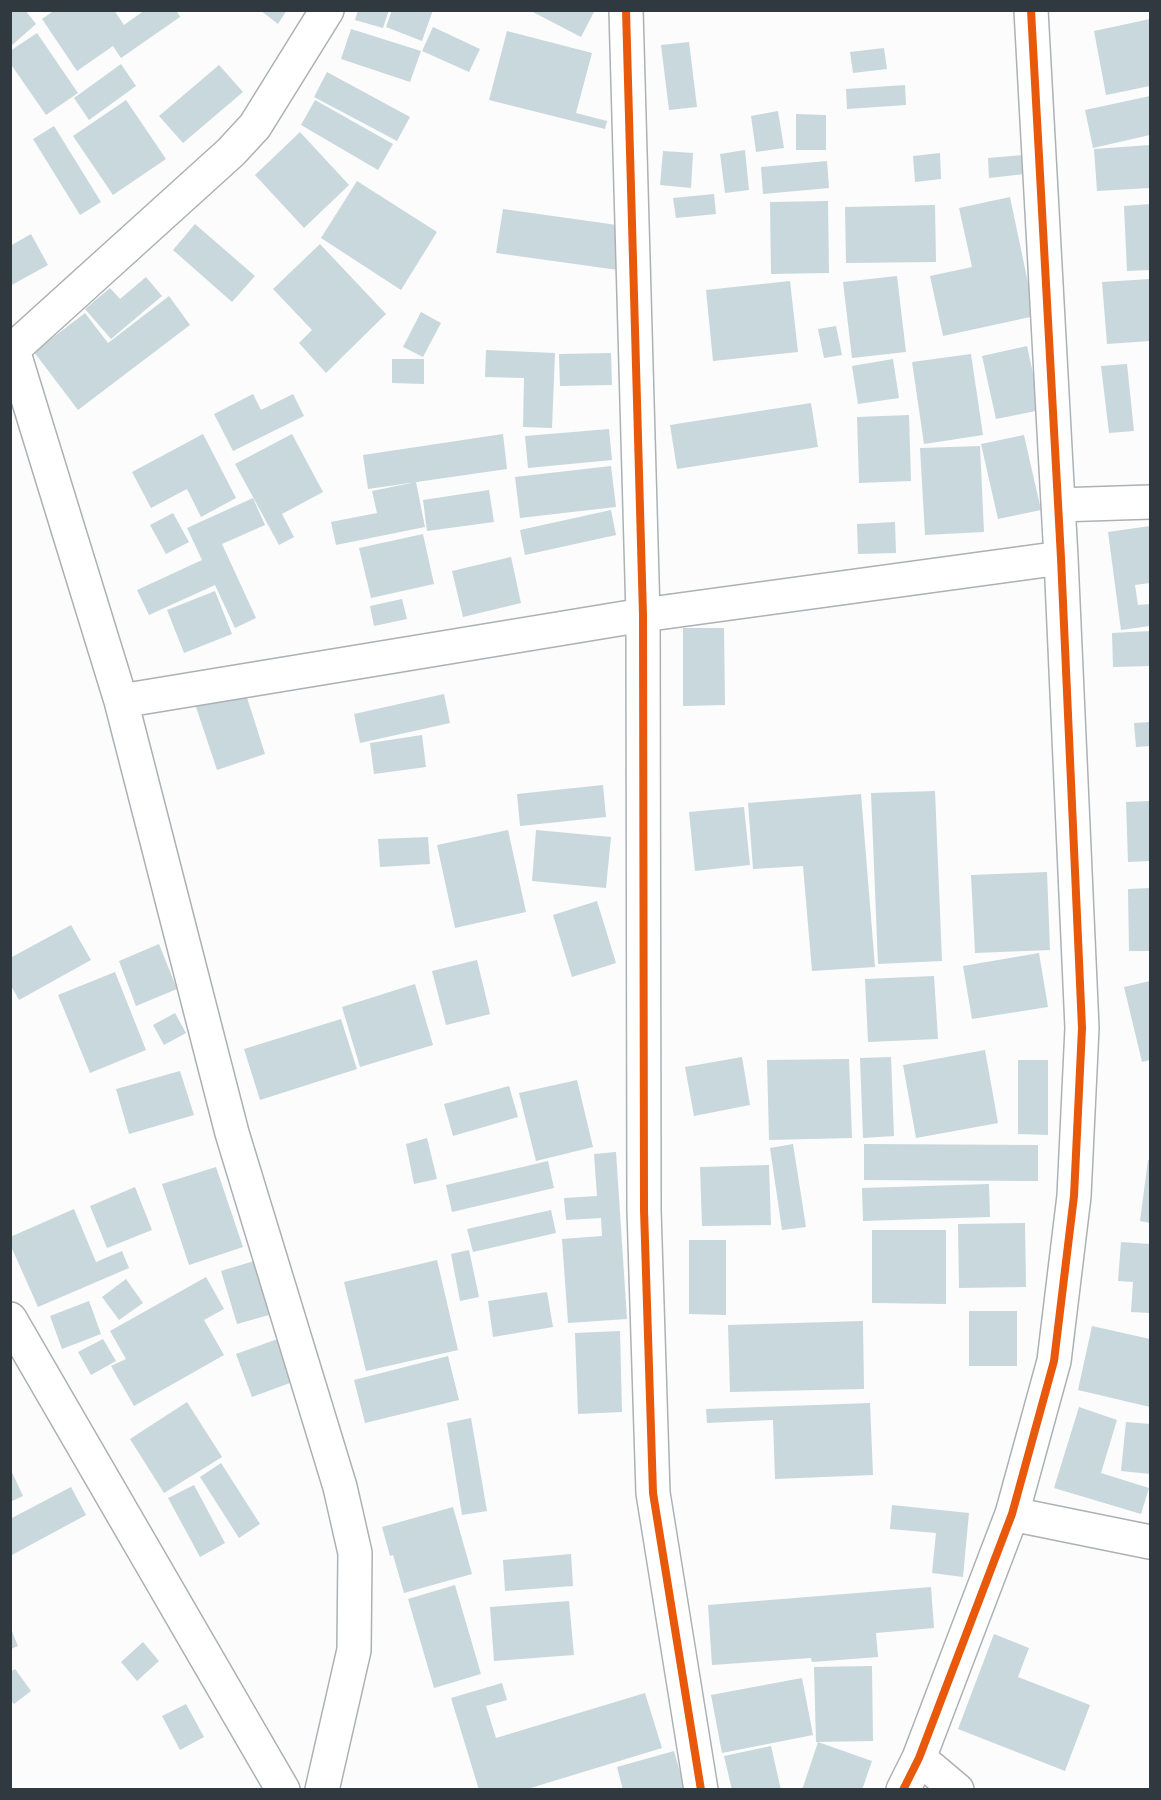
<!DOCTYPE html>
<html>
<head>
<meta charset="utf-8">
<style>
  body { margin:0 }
  #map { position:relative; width:1161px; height:1800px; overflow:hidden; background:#fcfcfc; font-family:"Fira Sans",sans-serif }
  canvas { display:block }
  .frame { position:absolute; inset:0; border:12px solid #303940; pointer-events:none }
</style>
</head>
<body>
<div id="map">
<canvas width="1161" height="1800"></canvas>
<div class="frame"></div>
</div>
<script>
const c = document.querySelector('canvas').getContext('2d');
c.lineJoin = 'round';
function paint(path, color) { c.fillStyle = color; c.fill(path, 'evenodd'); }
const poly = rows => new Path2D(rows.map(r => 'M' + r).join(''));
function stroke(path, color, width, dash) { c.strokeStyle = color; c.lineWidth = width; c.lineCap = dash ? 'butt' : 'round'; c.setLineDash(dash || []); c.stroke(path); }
paint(poly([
  [10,10,25,10,36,24,10,47],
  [55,10,114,10,124,25,145,10,176,10,180,17,121,58,113,46,77,71,42,19],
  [260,10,287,10,278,24],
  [358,10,389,10,383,28,355,20],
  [392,10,433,10,422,41,386,27],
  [529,10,595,10,581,37],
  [1150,19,1150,86,1106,95,1094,31],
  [433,27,480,49,469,72,422,51],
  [351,29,421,51,410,82,341,59],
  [507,31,592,53,576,113,607,121,605,129,489,100],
  [37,33,78,93,46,115,10,63,10,51],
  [689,42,697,107,669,110,661,45],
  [884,48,887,69,853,73,850,52],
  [121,64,136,86,89,120,74,98],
  [219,65,243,92,183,143,159,116],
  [327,72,410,117,397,141,314,97],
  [905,85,906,105,847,109,846,89],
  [1150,96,1150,135,1093,148,1085,110],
  [126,100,166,159,113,195,73,136],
  [315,100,393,144,378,170,301,125],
  [778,111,784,148,756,152,751,116],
  [796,114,826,115,826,150,796,150],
  [54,126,101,202,80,215,33,139],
  [300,132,349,185,304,228,255,175],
  [1150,145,1150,188,1097,191,1094,149],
  [745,150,749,190,725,193,720,154],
  [663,151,693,153,691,188,660,185],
  [940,153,941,179,915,182,913,156],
  [1023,155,1025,174,989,178,988,158],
  [827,161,829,188,763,194,761,167],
  [357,181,437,232,401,290,321,238],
  [714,194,716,214,676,218,673,198],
  [1010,197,1035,316,943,336,930,276,972,267,959,208],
  [828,201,829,273,771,274,770,202],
  [1150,204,1150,270,1127,271,1124,206],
  [935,205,936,262,846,263,845,207],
  [503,209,624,226,618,270,496,253],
  [195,224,255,276,232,302,173,250],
  [31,234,48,265,10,286,10,246],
  [320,244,386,314,326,373,299,343,312,330,273,289],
  [897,276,906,352,852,358,843,282],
  [146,277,162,296,111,339,85,309,110,288,120,299],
  [1150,279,1150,341,1107,344,1102,282],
  [790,281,798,352,713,361,706,290],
  [169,296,190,325,78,410,34,352,85,313,108,343],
  [421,312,441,323,423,357,403,347],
  [836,326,842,355,824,358,818,329],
  [1027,346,1041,410,996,419,982,356],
  [486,350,555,353,552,428,523,427,524,378,485,377],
  [611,353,612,385,560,386,559,354],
  [971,354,983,435,924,444,912,362],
  [392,359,424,359,424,384,392,383],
  [893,359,899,398,858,404,852,366],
  [1127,364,1134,431,1109,433,1101,366],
  [253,394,261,410,293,394,304,416,233,451,214,414],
  [811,403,818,447,677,469,670,425],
  [909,415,911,481,859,483,857,417],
  [609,429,612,460,528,468,525,436],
  [203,434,236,498,201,517,187,489,151,508,132,472],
  [292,434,323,492,282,514,294,537,279,545,235,464],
  [503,434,507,469,368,489,363,455],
  [1024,435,1041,510,998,519,981,444],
  [980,446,984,532,925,535,920,448],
  [611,466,616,507,520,518,515,477],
  [416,482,425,527,336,545,331,522,377,513,372,491],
  [489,490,494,522,427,531,423,500],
  [253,498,265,525,222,544,256,618,235,628,215,585,149,615,137,590,202,560,187,528],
  [611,510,616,535,525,555,520,530],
  [173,513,189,542,166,554,150,525],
  [895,522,896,553,858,554,857,524],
  [1150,526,1150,583,1135,585,1138,605,1150,604,1150,626,1121,630,1108,532],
  [423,534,434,584,371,598,359,548],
  [511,557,521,603,463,617,452,571],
  [215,591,232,634,184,653,167,610],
  [402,599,407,619,374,626,370,606],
  [683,628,724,628,725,705,683,706],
  [1150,631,1150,666,1113,667,1112,633],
  [243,685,265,754,217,770,194,701],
  [444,694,450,723,360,743,354,714],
  [1150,722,1150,746,1136,747,1134,723],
  [422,735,426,767,374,774,370,743],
  [603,785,606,817,520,826,517,794],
  [935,791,942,961,878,964,871,793],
  [861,794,875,967,812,971,803,866,753,869,748,803],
  [1150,801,1150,861,1128,862,1126,802],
  [744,807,750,865,695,871,689,812],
  [508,830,526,912,455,928,437,845],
  [536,830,611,837,606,888,532,881],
  [428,837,430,864,380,867,378,839],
  [1047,872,1050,950,975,953,971,875],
  [1150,888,1150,951,1129,951,1128,889],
  [597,901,616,963,572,977,553,915],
  [71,925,91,960,19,1000,10,984,10,958],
  [159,944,177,989,136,1006,119,961],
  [1039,953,1048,1007,972,1019,963,966],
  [477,960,490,1014,446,1025,432,971],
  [115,972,146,1050,90,1073,58,995],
  [934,976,938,1039,868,1042,865,979],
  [1150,981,1150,1060,1142,1062,1124,987],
  [415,984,433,1045,360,1067,342,1007],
  [175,1013,186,1033,164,1045,153,1025],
  [341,1019,357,1069,260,1100,244,1049],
  [985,1050,998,1123,916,1138,903,1065],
  [742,1057,750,1105,694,1116,685,1067],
  [891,1057,894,1136,863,1138,860,1058],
  [849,1059,852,1138,769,1140,767,1060],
  [1018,1060,1048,1060,1048,1135,1018,1134],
  [180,1071,194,1115,129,1134,116,1089],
  [577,1080,593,1147,536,1161,519,1093],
  [509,1086,518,1117,453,1136,444,1104],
  [427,1138,437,1179,414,1184,406,1144],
  [793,1144,806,1227,782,1230,770,1148],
  [864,1144,1038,1145,1038,1181,864,1180],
  [616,1152,627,1319,568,1323,562,1239,602,1236,601,1218,566,1220,564,1198,597,1196,594,1154],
  [1148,1160,1150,1160,1150,1223,1140,1221],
  [548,1161,554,1188,452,1212,446,1185],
  [769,1165,771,1225,702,1226,700,1167],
  [216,1167,243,1247,189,1265,162,1184],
  [989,1184,990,1217,863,1221,862,1188],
  [135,1187,152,1230,107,1248,90,1206],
  [74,1209,96,1262,122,1251,129,1268,38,1307,10,1244,10,1237],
  [551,1210,556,1233,473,1252,467,1229],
  [1025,1223,1026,1287,959,1288,958,1224],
  [872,1230,946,1230,946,1304,872,1303],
  [689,1240,726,1240,726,1315,689,1314],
  [1121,1242,1150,1244,1150,1313,1131,1312,1133,1282,1118,1281],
  [469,1250,479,1297,460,1301,451,1254],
  [437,1260,458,1350,366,1371,344,1282],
  [254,1261,269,1315,237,1324,221,1271],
  [206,1277,224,1309,204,1320,224,1355,134,1406,111,1366,126,1359,110,1331],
  [126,1279,143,1303,119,1320,102,1297],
  [547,1292,553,1327,493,1337,488,1301],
  [89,1301,101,1334,62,1349,50,1316],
  [969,1311,1017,1311,1017,1366,969,1366],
  [863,1321,864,1389,730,1392,728,1325],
  [1092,1326,1150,1339,1150,1407,1078,1390],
  [620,1331,622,1412,578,1414,575,1333],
  [283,1337,298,1380,252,1397,236,1354],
  [103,1339,116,1361,91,1375,78,1352],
  [448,1356,459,1400,365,1423,354,1380],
  [187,1402,222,1457,164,1493,130,1439],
  [870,1403,873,1475,775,1479,773,1420,707,1423,706,1409],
  [1079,1407,1117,1420,1101,1473,1149,1488,1141,1514,1054,1488],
  [471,1418,487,1511,462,1515,447,1423],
  [1126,1422,1150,1424,1150,1474,1121,1471],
  [221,1463,260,1524,239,1538,200,1477],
  [10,1468,23,1496,10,1502],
  [194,1485,225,1543,200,1557,168,1498],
  [71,1487,86,1515,10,1556,10,1519],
  [892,1505,969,1513,963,1577,932,1573,936,1533,890,1529],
  [453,1507,472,1574,404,1593,393,1555,390,1556,382,1527],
  [571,1554,573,1586,505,1591,503,1560],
  [455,1585,481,1674,434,1688,408,1599],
  [931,1587,934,1628,876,1633,878,1657,812,1662,811,1658,712,1665,708,1605],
  [569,1601,574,1655,494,1661,490,1607],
  [11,1629,18,1646,11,1649],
  [994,1634,1029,1648,1018,1677,1090,1705,1065,1771,958,1729],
  [143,1642,159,1661,137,1681,121,1662],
  [872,1666,873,1741,816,1742,814,1667],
  [15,1669,31,1691,14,1704,10,1699,10,1672],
  [802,1678,813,1735,722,1753,711,1695],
  [502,1683,507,1700,486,1706,496,1738,645,1693,662,1748,524,1790,479,1790,451,1698],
  [186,1704,204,1737,180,1750,162,1716],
  [818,1742,872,1761,862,1790,802,1790],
  [771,1746,781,1790,732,1790,724,1756],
  [674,1751,685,1790,623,1790,617,1767]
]), '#c8d8dc');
const minor = poly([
  [626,10,643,615,644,1210,653,1493,701,1790],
  [13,350,121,701,232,1133,340,1487,355,1553,354,1650,322,1790],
  [10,352,231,152,255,126,327,10],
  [1058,505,1150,502],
  [121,701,643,615,1061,558],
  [10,1319,283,1790],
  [1012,1514,1150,1542],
  [919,1758,957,1790],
  [903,1790,919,1758,1012,1514,1054,1361,1074,1196,1082,1028,1061,558,1031,10]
]);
stroke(minor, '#adb1b4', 36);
stroke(minor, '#fff', 33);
stroke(poly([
  [626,10,643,615,644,1210,653,1493,701,1790],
  [903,1790,919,1758,1012,1514,1054,1361,1074,1196,1082,1028,1061,558,1031,10]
]), '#e8590c', 8);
</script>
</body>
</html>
